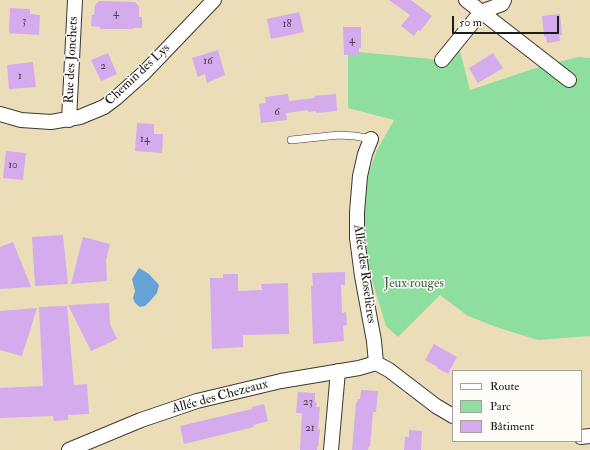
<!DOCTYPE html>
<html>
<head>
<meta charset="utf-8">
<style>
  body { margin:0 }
  #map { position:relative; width:590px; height:450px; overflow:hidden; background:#ecddb9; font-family:"IM FELL Double Pica",serif }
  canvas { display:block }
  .legend { position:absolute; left:452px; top:370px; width:130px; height:72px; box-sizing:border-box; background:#fdfcf7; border:1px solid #a3a29f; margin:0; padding:5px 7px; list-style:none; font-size:12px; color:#1c1c1c }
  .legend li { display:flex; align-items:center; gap:8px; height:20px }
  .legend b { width:20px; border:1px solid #a3a29f }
  .scale { position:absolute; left:452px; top:16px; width:107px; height:18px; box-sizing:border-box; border:2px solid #1c1c1c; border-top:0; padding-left:5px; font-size:12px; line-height:14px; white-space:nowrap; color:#1c1c1c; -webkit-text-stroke:3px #fdfcf7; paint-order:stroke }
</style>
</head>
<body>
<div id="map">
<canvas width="590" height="450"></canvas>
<ul class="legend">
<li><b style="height:5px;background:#fff"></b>Route</li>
<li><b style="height:11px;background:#8edf9f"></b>Parc</li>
<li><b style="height:11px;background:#d4abec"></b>Bâtiment</li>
</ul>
<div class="scale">50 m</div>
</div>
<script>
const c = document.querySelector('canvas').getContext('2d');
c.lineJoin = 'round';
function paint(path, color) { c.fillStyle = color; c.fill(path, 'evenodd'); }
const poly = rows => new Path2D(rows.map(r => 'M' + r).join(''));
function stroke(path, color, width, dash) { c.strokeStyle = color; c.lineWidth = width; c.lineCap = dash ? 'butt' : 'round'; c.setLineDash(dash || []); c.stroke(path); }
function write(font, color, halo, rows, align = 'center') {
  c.font = font + ' "IM FELL Double Pica",serif'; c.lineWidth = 3; c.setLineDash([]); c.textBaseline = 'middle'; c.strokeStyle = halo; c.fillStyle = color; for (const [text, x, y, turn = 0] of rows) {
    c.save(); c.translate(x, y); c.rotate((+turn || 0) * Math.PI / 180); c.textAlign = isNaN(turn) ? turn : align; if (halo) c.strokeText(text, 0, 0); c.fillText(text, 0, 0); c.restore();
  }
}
paint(poly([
  [458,43,470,90,542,66,579,57,590,58,590,336,538,340,499,328,468,316,440,295,398,337,386,326,367,264,364,220,368,175,377,150,394,120,348,108,348,51,442,60]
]), '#8edf9f');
paint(poly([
  [139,268,149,274,159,285,157,293,151,300,145,306,140,307,135,303,133,298,135,291,132,279]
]), '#65a3d7');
paint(poly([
  [389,0,411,0,432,16,420,31,418,30,414,36,401,26,410,15],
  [99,1,135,2,139,6,139,17,142,17,142,28,133,28,133,29,100,29,100,27,91,26,92,15,94,15,95,5],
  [10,8,30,9,30,14,40,15,39,35,9,33],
  [299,12,304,32,271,39,267,19],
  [560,14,562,35,559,35,560,41,547,43,546,36,544,37,542,16],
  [343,27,361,27,361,48,359,48,359,55,344,55],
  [218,50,225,75,207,83,205,74,198,77,192,58],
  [108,53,117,74,101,81,91,60],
  [493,53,503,68,478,83,469,68],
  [33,62,36,87,9,89,7,65],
  [288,94,289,101,315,98,314,96,336,94,337,111,316,113,316,111,308,112,308,110,286,113,287,120,261,123,259,104,266,103,265,97],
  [137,123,154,124,154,134,163,134,162,153,135,151],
  [6,151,26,153,23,180,3,178],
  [63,235,68,284,35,286,32,237],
  [83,237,110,244,106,260,107,281,71,284],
  [13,242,31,287,0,289,0,247],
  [345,272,345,285,341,285,342,313,346,312,347,325,343,326,344,341,313,344,311,286,313,286,312,273],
  [223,274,238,274,238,291,262,290,261,284,288,283,289,334,243,335,243,347,212,349,210,278,223,278],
  [109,303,110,324,117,339,91,351,68,305],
  [67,306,74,385,87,384,89,414,68,415,68,420,54,421,53,416,0,418,0,388,43,386,39,307],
  [37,308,22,356,0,350,0,311],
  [434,344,457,357,448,374,437,368,438,367,425,360],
  [361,390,378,391,376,412,373,412,370,446,369,446,368,450,352,450,356,403,357,403,358,399,360,399],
  [298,392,315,393,315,402,317,403,316,407,320,407,318,429,320,429,318,447,317,447,317,450,300,450,302,413,296,413],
  [264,404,268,421,253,425,254,427,241,430,184,444,180,426,252,409,252,407],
  [409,430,422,431,421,450,404,450,405,437,409,437]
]), '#d4abec');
const service = poly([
  [291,140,339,135,355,136,371,139]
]);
const minor = poly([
  [466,0,569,80],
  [442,60,481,12,502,4,504,0],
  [0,114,21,120,51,122,80,117,104,107,116,98,144,73,214,0],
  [69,120,75,0],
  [371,139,365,154,360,176,357,212,357,238,362,276,374,341,376,363],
  [376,363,389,370,436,406,453,416],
  [581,437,590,436],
  [69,450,141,420,197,401,281,381,359,368,376,363],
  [331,450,338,371]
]);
stroke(service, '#3b3934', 8);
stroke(minor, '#3b3934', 16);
stroke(service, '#fff', 7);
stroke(minor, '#fff', 14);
write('11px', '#4a4050', null, [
  ["4",116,14],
  ["3",24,22],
  ["18",287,25],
  ["4",352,41],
  ["16",208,62],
  ["2",103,67],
  ["1",20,77],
  ["6",277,113],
  ["14",145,140],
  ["10",13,166],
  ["23",308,403],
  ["21",310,429]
]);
write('13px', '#1c1c1c', '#fdfcf7', [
  ["Rue des Jonchets",72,60,-87],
  ["Chemin des Lys",138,75,-43],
  ["Allée des Roselières",364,274,82],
  ["Allée des Chezeaux",220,397,-15]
]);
write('13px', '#44604a', '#fdfcf7', [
  ["Jeux rouges",414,284]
]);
</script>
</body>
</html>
